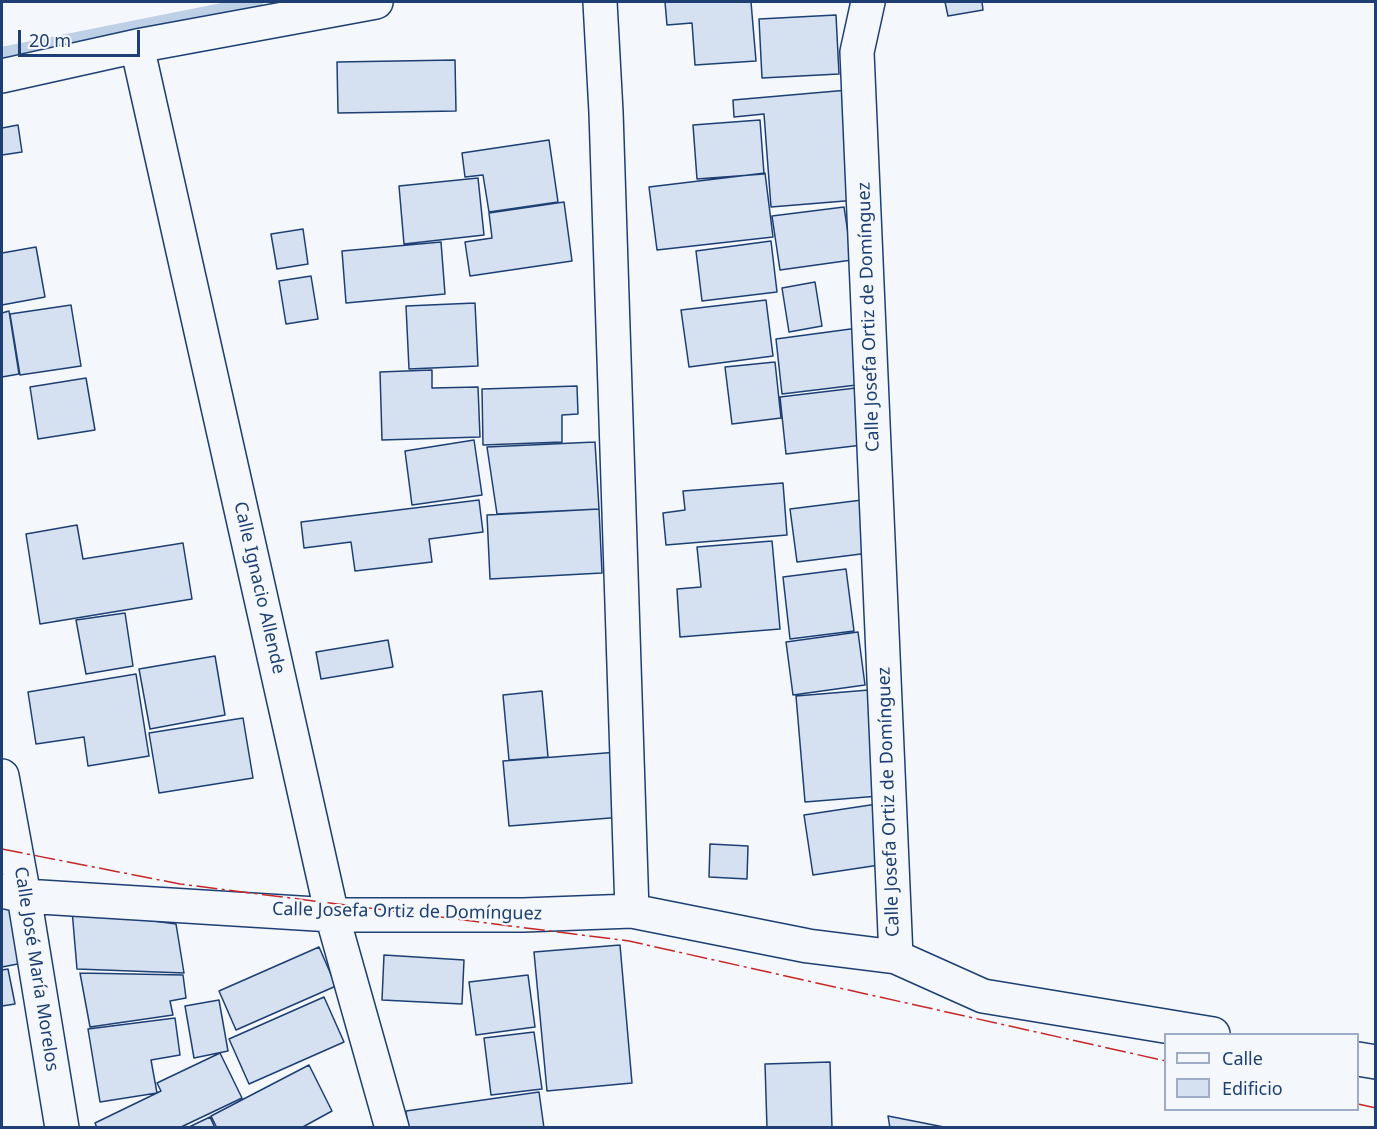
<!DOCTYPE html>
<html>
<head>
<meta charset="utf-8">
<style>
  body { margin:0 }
  #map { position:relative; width:1377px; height:1129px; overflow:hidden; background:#f4f7fb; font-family:"Noto Sans",sans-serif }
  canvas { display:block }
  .frame { position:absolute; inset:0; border:3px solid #1d3f73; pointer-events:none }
  .legend { position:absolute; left:1164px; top:1033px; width:195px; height:78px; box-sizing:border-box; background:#f4f7fb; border:2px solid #9eadc5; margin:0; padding:8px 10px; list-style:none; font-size:18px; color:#1d3f73 }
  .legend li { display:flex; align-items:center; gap:12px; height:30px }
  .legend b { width:30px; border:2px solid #9eadc5 }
  .scale { position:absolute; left:18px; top:30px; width:122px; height:27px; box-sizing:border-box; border:3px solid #1d3f73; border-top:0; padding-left:8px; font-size:18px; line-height:21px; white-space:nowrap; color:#1d3f73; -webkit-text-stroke:4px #f4f7fb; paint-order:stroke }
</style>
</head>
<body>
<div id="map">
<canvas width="1377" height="1129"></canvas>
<div class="frame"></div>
<ul class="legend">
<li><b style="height:8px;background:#f4f7fb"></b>Calle</li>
<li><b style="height:16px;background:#d5e0f0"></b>Edificio</li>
</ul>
<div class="scale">20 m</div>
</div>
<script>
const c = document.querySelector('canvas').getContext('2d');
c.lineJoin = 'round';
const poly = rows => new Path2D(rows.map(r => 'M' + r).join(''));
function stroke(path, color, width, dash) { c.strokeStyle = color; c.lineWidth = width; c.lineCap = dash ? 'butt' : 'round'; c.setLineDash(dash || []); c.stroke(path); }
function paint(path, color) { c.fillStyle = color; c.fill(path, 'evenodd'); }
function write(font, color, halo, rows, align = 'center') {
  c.font = font + ' "Noto Sans",sans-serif'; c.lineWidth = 4.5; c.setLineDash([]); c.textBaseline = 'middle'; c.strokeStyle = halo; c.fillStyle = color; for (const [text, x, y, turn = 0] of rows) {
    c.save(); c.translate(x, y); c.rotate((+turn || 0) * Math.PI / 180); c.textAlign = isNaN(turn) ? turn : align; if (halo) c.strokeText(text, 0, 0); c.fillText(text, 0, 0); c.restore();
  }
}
stroke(poly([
  [2,53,257,2]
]), '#bed0e5', 12);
const building = poly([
  [665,2,751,2,756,61,695,65,692,23,667,25,665,2],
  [945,2,982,2,983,10,948,16,945,2],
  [836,15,839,74,762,78,759,19,836,15],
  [455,60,456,111,338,113,337,62,455,60],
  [848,90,857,200,771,207,764,114,734,117,733,100,848,90],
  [760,120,764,174,697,179,693,125,760,120],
  [18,125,22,152,2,155,2,128,18,125],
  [549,140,558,202,489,212,483,175,465,177,462,153,549,140],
  [765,173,773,237,657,250,649,187,765,173],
  [478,178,484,235,404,244,399,186,478,178],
  [564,202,572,261,470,276,465,242,492,238,489,213,564,202],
  [844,207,852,260,780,270,772,216,844,207],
  [303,229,308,264,277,269,271,234,303,229],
  [771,241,777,292,702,301,696,251,771,241],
  [441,242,445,294,346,303,342,251,441,242],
  [36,247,45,297,2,305,2,253,36,247],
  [311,276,318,319,286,324,279,281,311,276],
  [815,282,822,326,789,332,782,288,815,282],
  [766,300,773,356,689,367,681,310,766,300],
  [475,303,478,366,409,369,406,306,475,303],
  [71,305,81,366,20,375,10,314,71,305],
  [9,311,19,374,2,377,2,313,9,311],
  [858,328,865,384,782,394,776,339,858,328],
  [775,362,781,418,732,424,725,367,775,362],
  [432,370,432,388,478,387,480,437,382,440,380,372,432,370],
  [86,378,95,430,38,439,30,387,86,378],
  [577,386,578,414,562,415,562,442,483,445,482,389,577,386],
  [864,387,871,444,786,454,780,397,864,387],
  [474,440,482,495,412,505,405,451,474,440],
  [595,442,599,509,497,514,487,447,595,442],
  [783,483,787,535,666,545,663,513,685,510,683,491,783,483],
  [479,500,483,532,429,539,432,562,355,571,351,542,304,548,301,522,479,500],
  [862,500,869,553,797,562,790,509,862,500],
  [599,509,602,573,490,579,487,515,599,509],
  [77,525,83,559,183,543,192,599,40,624,26,534,77,525],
  [772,541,780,629,680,637,677,589,701,587,697,547,772,541],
  [846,569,854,631,790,639,783,577,846,569],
  [125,613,133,666,86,674,76,620,125,613],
  [858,632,865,685,793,695,786,642,858,632],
  [388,640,393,667,321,679,316,652,388,640],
  [215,656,225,715,150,729,139,669,215,656],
  [136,674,149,756,88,766,84,737,36,744,28,692,136,674],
  [869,690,879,796,805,802,796,696,869,690],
  [542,691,548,757,509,760,503,695,542,691],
  [243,718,253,778,159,793,149,733,243,718],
  [618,752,623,817,509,826,503,761,618,752],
  [877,804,886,864,813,875,804,815,877,804],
  [710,844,748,846,747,879,709,877,710,844],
  [2,902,17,904,28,962,2,967,2,902],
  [72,910,176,924,184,973,77,969,72,910],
  [620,945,632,1083,547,1091,534,952,620,945],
  [319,947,336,986,236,1030,219,991,319,947],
  [384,955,464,960,462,1004,382,1000,384,955],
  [8,969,15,1004,2,1006,2,970,8,969],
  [80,973,183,975,186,998,170,1001,173,1015,90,1027,80,973],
  [528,975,535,1027,476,1035,469,982,528,975],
  [324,997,344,1042,249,1084,229,1039,324,997],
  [219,1000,228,1051,194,1058,185,1006,219,1000],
  [175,1018,180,1055,151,1060,157,1093,100,1102,88,1029,175,1018],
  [534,1032,542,1089,491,1095,484,1038,534,1032],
  [220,1053,242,1098,179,1128,97,1128,95,1123,161,1091,157,1083,220,1053],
  [830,1062,832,1128,767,1128,765,1064,830,1062],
  [309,1065,332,1111,301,1128,217,1128,211,1116,309,1065],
  [539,1092,544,1128,408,1128,406,1111,539,1092],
  [888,1116,949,1128,890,1128,888,1116],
  [210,1117,215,1128,187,1128,210,1117]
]);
paint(building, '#d5e0f0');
stroke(building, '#1d3f73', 1.5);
const street = poly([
  [600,2,606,112,632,911],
  [868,2,857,52,896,957],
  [137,46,332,915,392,1128],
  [2,76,137,46,376,2],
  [2,776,24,896,62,1128],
  [2,891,24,896,332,915,523,915,632,911,808,946,896,957,983,996,1213,1034],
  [1358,1059,1376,1062]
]);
stroke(street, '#1d3f73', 36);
stroke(street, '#f4f7fb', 33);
stroke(poly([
  [2,849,180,884,629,941,1166,1061],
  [1358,1104,1376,1108]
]), '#c62828', 1.5, [21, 4.5, 3, 4.5]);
write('18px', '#1d3f73', '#f4f7fb', [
  ["Calle Josefa Ortiz de Domínguez",869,317,-92],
  ["Calle Ignacio Allende",259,588,77],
  ["Calle Josefa Ortiz de Domínguez",889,802,-92],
  ["Calle Josefa Ortiz de Domínguez",407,912,1],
  ["Calle José María Morelos",36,969,81]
]);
</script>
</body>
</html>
